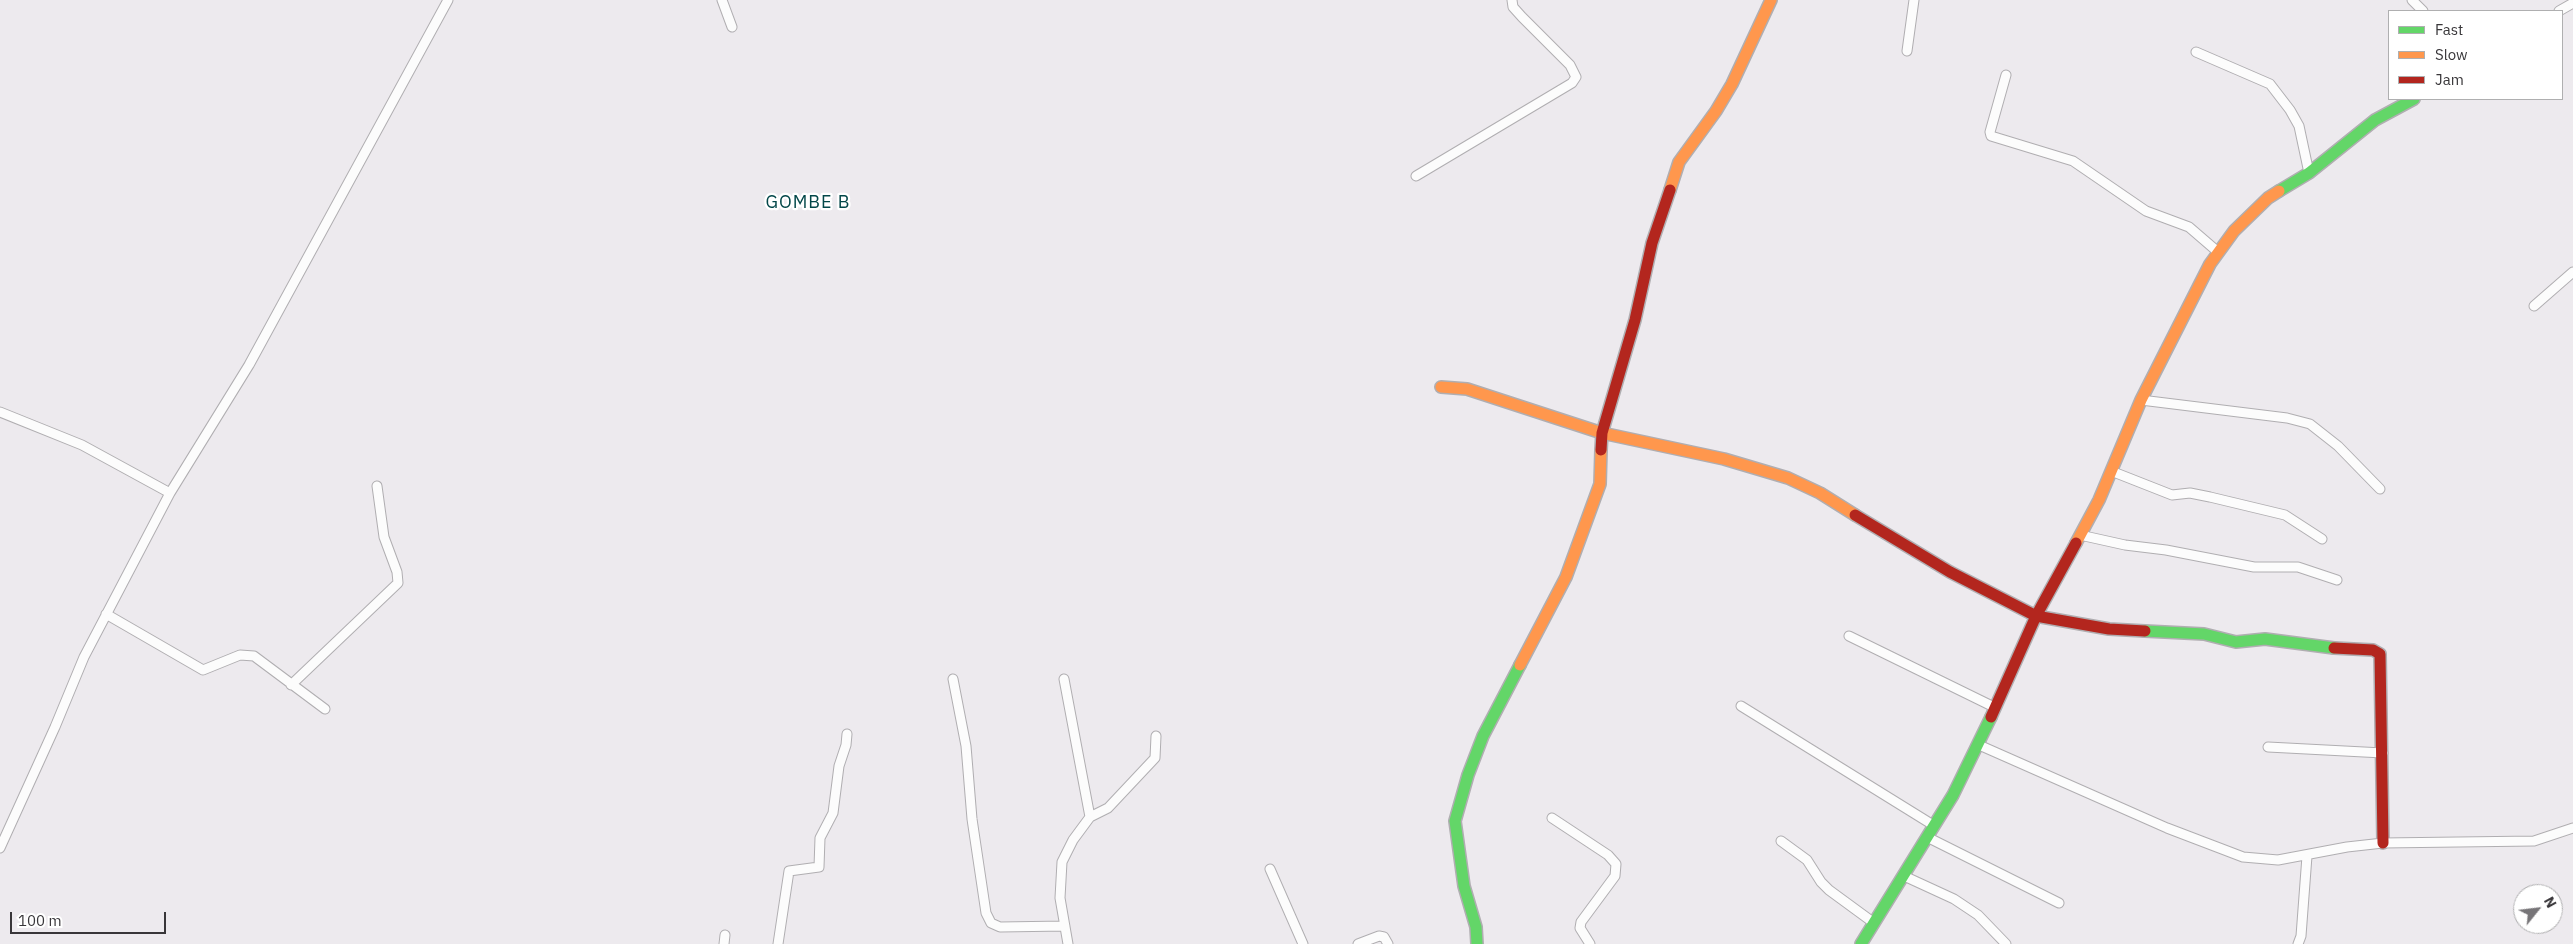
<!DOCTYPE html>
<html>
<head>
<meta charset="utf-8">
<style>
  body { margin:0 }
  #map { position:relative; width:2573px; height:944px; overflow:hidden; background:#edeaee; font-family:"IBM Plex Sans",sans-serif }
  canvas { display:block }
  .legend { position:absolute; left:2388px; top:10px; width:175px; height:90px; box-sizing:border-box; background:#fff; border:1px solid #afafb0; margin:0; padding:6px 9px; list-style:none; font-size:15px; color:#383639 }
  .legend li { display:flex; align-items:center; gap:10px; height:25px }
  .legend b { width:25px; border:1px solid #afafb0 }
  .north { position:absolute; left:2513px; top:884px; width:50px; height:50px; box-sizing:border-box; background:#fff; border:1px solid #afafb0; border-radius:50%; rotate:61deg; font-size:14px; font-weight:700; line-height:20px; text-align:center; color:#383639 }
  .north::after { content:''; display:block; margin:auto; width:18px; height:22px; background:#777578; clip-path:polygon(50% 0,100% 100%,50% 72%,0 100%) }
  .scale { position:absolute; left:10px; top:912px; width:156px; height:22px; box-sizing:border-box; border:2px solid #383639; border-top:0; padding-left:6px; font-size:15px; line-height:18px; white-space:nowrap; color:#383639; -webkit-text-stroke:4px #fff; paint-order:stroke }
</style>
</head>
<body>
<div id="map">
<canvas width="2573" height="944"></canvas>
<ul class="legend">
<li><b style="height:6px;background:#63d668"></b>Fast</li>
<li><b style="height:6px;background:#ff974d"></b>Slow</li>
<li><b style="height:6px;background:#b3261e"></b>Jam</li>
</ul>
<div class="north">N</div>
<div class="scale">100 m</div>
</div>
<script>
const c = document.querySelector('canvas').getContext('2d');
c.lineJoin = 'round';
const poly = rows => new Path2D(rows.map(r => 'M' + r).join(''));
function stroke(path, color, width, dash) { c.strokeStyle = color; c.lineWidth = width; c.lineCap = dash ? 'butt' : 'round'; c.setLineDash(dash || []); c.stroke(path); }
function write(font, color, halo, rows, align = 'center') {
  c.font = font + ' "IBM Plex Sans",sans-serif'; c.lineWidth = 4.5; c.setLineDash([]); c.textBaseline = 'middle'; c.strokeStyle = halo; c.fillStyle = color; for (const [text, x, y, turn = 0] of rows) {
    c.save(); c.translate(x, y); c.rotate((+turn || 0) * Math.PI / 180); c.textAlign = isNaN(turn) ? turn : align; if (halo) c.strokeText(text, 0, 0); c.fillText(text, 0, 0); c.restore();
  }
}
const street = poly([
  [722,0,732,27],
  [2412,0,2423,11],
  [2559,11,2573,3],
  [1907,51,1914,0],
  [2196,52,2270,84,2290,110,2299,126,2309,173],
  [2006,75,1990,132,1991,136,2073,161,2146,211,2189,227,2218,252],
  [1416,176,1572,83,1576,77,1570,65,1522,17,1513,7,1512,0],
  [2534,306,2573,272],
  [2141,400,2287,418,2310,424,2338,446,2380,489],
  [0,412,82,445,170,493],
  [2111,471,2172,495,2190,493,2210,497,2285,515,2322,539],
  [2080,535,2125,545,2166,550,2254,567,2298,567,2337,580],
  [106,614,203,670,240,655,254,656,325,709],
  [1849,636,1994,707],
  [953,679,966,746,972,819,986,913,991,923,1000,927,1065,926],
  [1064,679,1090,817],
  [291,685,398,583,397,572,384,537,377,486],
  [1741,706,1933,825],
  [1979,745,2167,828,2243,857,2278,860,2347,847,2383,843,2534,841,2573,828],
  [2268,747,2383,753],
  [1552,818,1608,855,1616,864,1615,876,1581,922,1580,928,1590,944],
  [1927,837,2059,903],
  [1781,841,1807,860,1821,882,1829,890,1874,923],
  [0,848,55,727,84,657,170,493,249,365,448,0],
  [1270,869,1303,944],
  [1904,876,1954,899,1978,915,2006,944],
  [724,944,725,935],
  [778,944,789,871,819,867,820,838,833,813,839,766,846,745,847,734],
  [1068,944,1060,898,1062,862,1073,840,1090,817,1108,808,1155,758,1156,736],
  [1358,944,1379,936,1384,937,1388,944],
  [2298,944,2301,936,2307,856]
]);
const fast = poly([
  [2279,191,2309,173,2375,120,2414,99],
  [2145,631,2204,634,2236,642,2265,639,2334,648],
  [1477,944,1476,927,1464,886,1455,821,1468,775,1483,736,1520,665],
  [1861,944,1953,795,1991,717]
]);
const slow = poly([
  [1670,190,1679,162,1716,111,1732,84,1771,0],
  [1441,387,1467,389,1602,433,1724,459,1788,478,1820,493,1855,515],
  [2076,543,2099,500,2141,400,2210,264,2234,231,2268,198,2279,191],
  [1520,665,1566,577,1600,484,1601,450]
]);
const jam = poly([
  [1601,450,1602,433,1635,320,1652,243,1670,190],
  [1855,515,1950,572,2036,616,2109,629,2145,631],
  [2334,648,2373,650,2380,654,2383,843],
  [1991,717,2036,616,2076,543]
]);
stroke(street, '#b0aeb1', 11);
stroke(fast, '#b0aeb1', 14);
stroke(slow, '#b0aeb1', 14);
stroke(jam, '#b0aeb1', 14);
stroke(street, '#fcfcfc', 9);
stroke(fast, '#63d668', 11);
stroke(slow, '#ff974d', 11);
stroke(jam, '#b3261e', 11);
c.letterSpacing = '1px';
write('18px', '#034749', '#fff', [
  ["GOMBE B",808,203]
]);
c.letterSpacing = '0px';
</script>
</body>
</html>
